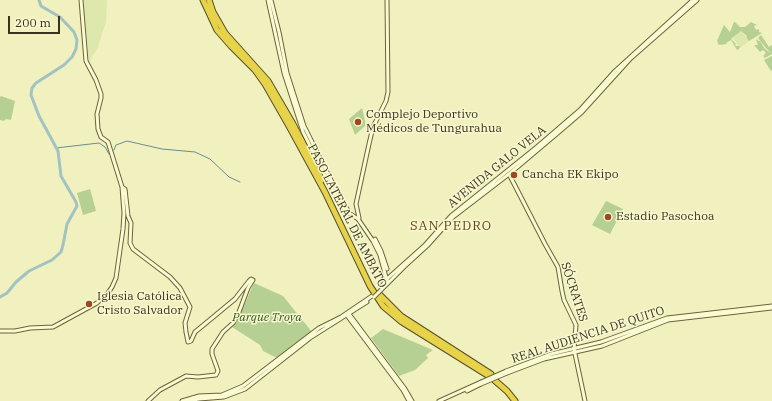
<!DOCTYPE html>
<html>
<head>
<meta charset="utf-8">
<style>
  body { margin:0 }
  #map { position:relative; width:772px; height:401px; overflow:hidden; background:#f0f1bf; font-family:"IBM Plex Serif",serif }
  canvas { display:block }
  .scale { position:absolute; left:8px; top:16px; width:52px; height:18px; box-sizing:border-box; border:2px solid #39331c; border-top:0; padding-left:5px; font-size:12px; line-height:14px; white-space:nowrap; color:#39331c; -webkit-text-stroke:3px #f7f8cf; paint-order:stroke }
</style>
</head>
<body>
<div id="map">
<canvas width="772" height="401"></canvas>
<div class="scale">200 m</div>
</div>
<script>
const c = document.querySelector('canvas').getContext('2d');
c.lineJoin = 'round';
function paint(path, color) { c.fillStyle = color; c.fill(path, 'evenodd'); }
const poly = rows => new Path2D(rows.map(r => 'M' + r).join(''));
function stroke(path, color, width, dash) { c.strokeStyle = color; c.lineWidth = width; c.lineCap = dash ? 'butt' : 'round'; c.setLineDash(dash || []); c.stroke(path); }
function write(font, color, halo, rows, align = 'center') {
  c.font = font + ' "IBM Plex Serif",serif'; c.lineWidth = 3; c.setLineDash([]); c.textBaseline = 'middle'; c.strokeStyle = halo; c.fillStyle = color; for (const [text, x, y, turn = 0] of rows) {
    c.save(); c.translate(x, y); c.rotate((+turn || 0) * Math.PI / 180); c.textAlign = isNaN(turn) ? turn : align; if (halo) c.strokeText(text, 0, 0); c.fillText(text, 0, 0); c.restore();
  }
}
paint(poly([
  [83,0,107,0,106,22,97,49,89,62],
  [741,31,749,41,740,48,733,38]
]), '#dee7ac');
paint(poly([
  [734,22,735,22,740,27,745,27,751,22,757,25,754,26,756,30,759,29,759,32,762,33,749,41,746,37,747,36,741,31,731,39,736,44,735,45,736,46,739,46,740,48,737,50,731,40,726,43,727,44,719,45,717,41,724,25,730,32],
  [761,35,769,47,772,45,772,54,766,48,758,38],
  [756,39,759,41,760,41,765,49,772,54,765,58,763,56,766,53,763,50,760,52,754,45,758,45],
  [772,56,772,70,771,71,764,60],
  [1,96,15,101,11,120,6,119,4,121,0,120,0,97],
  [362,108,366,125,355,135,349,119],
  [90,189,96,211,83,215,77,193],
  [606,201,623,209,610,234,592,225],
  [254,283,283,296,312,332,277,358,263,351,260,345,229,325,241,313],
  [383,329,433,350,426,355,428,358,415,370,399,376,371,338]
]), '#b5d092');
stroke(poly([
  [56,148,99,143,105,147,109,154],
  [114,150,116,145,127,141,162,149,195,152,210,159,229,177,240,182]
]), '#698e91', 1);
stroke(poly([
  [0,297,7,293,16,282,29,271,52,260,61,252,63,245,67,224,77,206,76,202,61,176,58,151,39,116,31,95,32,88,36,83,64,65,72,57,76,49,77,40,74,32,60,17,41,6,39,0]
]), '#a3c2c2', 3);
const secondary = poly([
  [81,0,86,61,96,80,101,94,101,98,97,114,98,129,101,137,108,142,122,187,125,189,128,216,131,223,130,243,133,249,170,277,180,288,190,307,185,323,186,332,188,342,191,341,195,332,200,328,235,299,249,281,251,279,253,280,248,288,239,312,233,323,223,332,212,349,212,354,217,368,218,371,216,375,198,377,186,376,160,390,148,401],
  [268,0,284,73,303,132,339,203,346,211,358,219,373,241,380,255,387,281],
  [271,0,279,32,287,73,304,126,343,204,348,210],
  [509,174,545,244,558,267,562,291,564,300,576,325,574,349,585,401],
  [359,218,356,204,369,144,373,127,386,101,388,92,387,0],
  [375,239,381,251,387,269],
  [382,286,388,278,425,245,451,216,537,147,580,110,615,71,693,0],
  [381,290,405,266,427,246,453,217,509,174,560,131,582,112,631,58,697,0],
  [346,314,403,390,409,401],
  [349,314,405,389,412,401],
  [0,331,15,331,30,328,53,327,97,303,108,293,112,287,116,278,123,229,124,213,122,187],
  [506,371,551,354,601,342,667,318,772,306],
  [507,373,544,359,602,346,668,320,772,308],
  [467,391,481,384],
  [182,401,199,396,222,395,243,386,319,328,341,317,372,296],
  [188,401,199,399,224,397,245,389,310,338,367,302],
  [439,401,481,382]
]);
const highway = poly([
  [203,0,217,30,231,46,255,70,265,84,289,126,325,192,370,286,383,306,402,322,492,378,507,391,515,401],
  [209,0,213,12,225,33,268,81,293,124,322,180],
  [379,294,401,316,491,374]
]);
stroke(secondary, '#6c6339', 5);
stroke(highway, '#584e2b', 7);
stroke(secondary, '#fafbd3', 3);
stroke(highway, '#e7d349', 5);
const secondaryBridge = poly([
  [374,297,381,290],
  [481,382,506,371],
  [481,384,507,373]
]);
stroke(secondaryBridge, '#6c6339', 5, []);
stroke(secondaryBridge, '#fafbd3', 3);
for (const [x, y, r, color] of [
  [358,122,4,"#9e4822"],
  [514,175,4,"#9e4822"],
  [608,217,4,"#9e4822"],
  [89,304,4,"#9e4822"]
]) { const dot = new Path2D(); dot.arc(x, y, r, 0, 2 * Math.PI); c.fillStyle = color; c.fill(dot); stroke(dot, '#f7f8cf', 1.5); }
write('12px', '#39331c', '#f7f8cf', [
  ["Complejo Deportivo",366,115],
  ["Médicos de Tungurahua",366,129],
  ["Cancha EK Ekipo",522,175],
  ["Estadio Pasochoa",616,217],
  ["Iglesia Católica",97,297],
  ["Cristo Salvador",97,311]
], 'left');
write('12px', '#39331c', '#f7f8cf', [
  ["AVENIDA GALO VELA",497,167,-39],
  ["PASO LATERAL DE AMBATO",347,216,63],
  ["SÓCRATES",574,292,72],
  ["REAL AUDIENCIA DE QUITO",588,335,-18]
]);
write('italic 12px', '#385721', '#f7f8cf', [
  ["Parque Troya",267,318]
]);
c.letterSpacing = '1px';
write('13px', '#694218', '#f7f8cf', [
  ["SAN PEDRO",451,226]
]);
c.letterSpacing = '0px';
</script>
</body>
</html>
